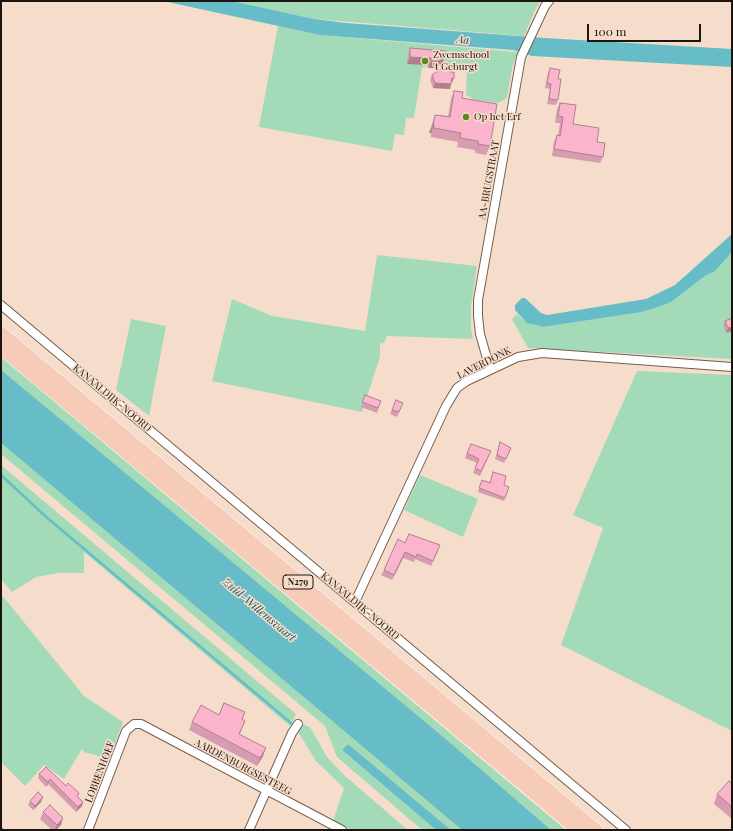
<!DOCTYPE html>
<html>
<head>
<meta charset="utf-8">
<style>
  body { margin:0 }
  #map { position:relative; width:733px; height:831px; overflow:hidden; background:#f6ddcb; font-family:"Playfair Display",serif }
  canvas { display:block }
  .frame { position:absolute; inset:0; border:2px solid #1c140e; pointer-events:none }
  .scale { position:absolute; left:587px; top:24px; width:114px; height:18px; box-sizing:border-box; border:2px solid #1c140e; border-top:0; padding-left:5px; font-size:12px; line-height:14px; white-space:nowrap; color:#1c140e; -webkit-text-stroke:3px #f6ddcb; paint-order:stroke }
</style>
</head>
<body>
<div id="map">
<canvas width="733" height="831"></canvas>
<div class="frame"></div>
<div class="scale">100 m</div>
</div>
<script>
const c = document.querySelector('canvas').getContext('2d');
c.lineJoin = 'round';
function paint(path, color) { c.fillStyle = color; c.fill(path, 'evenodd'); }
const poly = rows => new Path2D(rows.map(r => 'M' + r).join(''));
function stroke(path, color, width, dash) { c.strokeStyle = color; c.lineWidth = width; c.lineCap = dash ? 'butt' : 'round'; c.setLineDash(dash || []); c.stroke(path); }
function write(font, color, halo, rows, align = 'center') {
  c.font = font + ' "Playfair Display",serif'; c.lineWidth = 3; c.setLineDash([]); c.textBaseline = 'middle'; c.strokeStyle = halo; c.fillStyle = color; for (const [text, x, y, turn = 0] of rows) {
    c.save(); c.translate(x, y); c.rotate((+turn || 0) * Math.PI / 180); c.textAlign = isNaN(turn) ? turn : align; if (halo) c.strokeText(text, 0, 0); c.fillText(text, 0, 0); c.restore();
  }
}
paint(poly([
  [232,1,541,1,536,8,524,36,314,19],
  [278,26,320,35,517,52,512,69,507,98,498,103,475,100,466,95,467,67,440,65,439,66,422,67,414,118,406,118,404,135,395,134,392,151,259,127],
  [732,252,732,359,528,348,512,319,518,314,521,318,534,325,543,327,642,312,671,302,705,276,714,271],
  [377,255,477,266,471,306,471,328,473,339,387,336,384,343,380,344,380,357,362,412,212,381,232,299,272,316,365,331],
  [131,319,166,326,149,416,116,390],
  [1,356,155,486,566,830,551,830,447,740,118,469,1,370],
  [637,371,732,375,732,731,561,645,603,528,573,515],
  [1,443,462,830,451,830,348,744,342,750,436,830,422,830,337,757,325,726,1,454],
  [1,465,296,714,290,726,84,552,84,573,59,573,36,577,12,592,1,579],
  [420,475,478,499,463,537,404,510],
  [1,594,84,696,123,722,109,759,84,752,82,749,64,779,44,765,25,786,1,762],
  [303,724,310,727,327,757,345,776,408,830,351,830,333,821,344,788,316,761,298,732]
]), '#a3dbb9');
paint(poly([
  [163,1,232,1,314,19,346,23,545,38,732,49,732,67,532,56,513,50,320,35],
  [732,234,732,252,715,271,705,276,671,302,661,306,642,312,543,327,527,323,515,310,515,305,522,298,525,298,541,313,547,315,646,299,675,285],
  [1,370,447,740,551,830,462,830,1,443],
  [348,744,451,830,436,830,342,750]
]), '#66bdc7');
stroke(poly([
  [1,475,45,516,291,723],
  [1,828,3,830]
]), '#66bdc7', 2.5);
const minor = poly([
  [1,305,626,830],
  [490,369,480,334,478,316,478,300,521,57,545,6,549,1],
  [355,602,446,406,457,388,467,381,518,357,542,353,732,367],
  [88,830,126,731,134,724,141,724,342,830],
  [249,830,292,733,298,724]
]);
const trunk = poly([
  [1,333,596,830],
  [1,348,578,830]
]);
stroke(minor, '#735d4e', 10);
stroke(trunk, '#fff', 14);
stroke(minor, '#fff', 8);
stroke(trunk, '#f6ccb8', 13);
paint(poly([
  [410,48,443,62,437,68,428,68,429,65,407,64,408,55],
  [550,68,558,79,558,100,556,105,547,104,550,89,545,88,548,73],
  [450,72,452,83,451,83,450,89,433,88,430,80,432,75],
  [454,91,490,146,486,155,475,153,475,150,457,147,458,142,431,137,431,133,429,133,435,115,448,116,451,99],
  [560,103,573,124,597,142,603,157,600,163,552,156,554,142,557,135,558,136,560,123,555,123,557,109],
  [732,318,726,333,723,325,725,321],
  [365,395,381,401,377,413,361,407],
  [396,400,403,403,397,417,390,414],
  [500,442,511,448,504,463,495,459],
  [467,453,489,456,480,476,473,473,477,463,465,458],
  [493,472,504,485,509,487,504,501,478,492,482,480,490,483],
  [405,543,438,551,431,566,415,559,414,562,403,558,392,580,381,575,384,570],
  [245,712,242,719,245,721,240,734,263,756,257,766,189,730,192,722,219,715],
  [39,774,66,786,79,793,78,797,83,802,82,806,76,812,48,784,46,787,38,778],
  [732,784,732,819,714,804,717,794],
  [30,801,41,802,33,810,28,805],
  [43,812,61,825,56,830,52,830,40,819]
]), '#d79cb0');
paint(poly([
  [445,55,443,62,437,68,428,68,431,61],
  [410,57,431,58,429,65,407,64],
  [452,78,454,78,452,83,450,83],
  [435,83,451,84,450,89,433,88],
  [433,124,434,124,431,133,429,133],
  [732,327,732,331,726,333,728,328],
  [405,552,403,558,392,580,394,575],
  [266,748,263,756,257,766,260,758],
  [50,779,48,784,46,787,48,782],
  [43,797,41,802,33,810,35,806],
  [83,802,82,806,76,812,78,807],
  [63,818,61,825,56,830,55,830,57,825]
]), '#af7f90');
const building = poly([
  [410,48,446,51,445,55,439,61,431,61,431,58,410,57,410,48],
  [442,68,446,68,450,70,450,72,454,72,454,78,452,78,451,84,435,83,432,75,442,68],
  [550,68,560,70,558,79,561,79,558,100,549,99,551,84,547,83,550,68],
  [454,91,463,92,462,98,497,104,490,146,478,144,478,141,460,138,461,133,434,128,434,124,433,124,435,115,450,117,454,91],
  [560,103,576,105,573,124,599,128,597,142,605,143,603,157,554,149,557,135,560,136,563,117,558,116,560,103],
  [732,318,732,327,728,328,725,321,732,318],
  [365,395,381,401,378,408,362,402,365,395],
  [396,400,403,403,399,412,392,410,396,400],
  [500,442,511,448,506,459,497,455,500,442],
  [471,444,491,451,481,471,475,468,479,459,467,453,471,444],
  [493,472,506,476,504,485,509,487,505,498,479,488,482,480,490,483,493,472],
  [409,534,440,545,433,561,417,554,416,557,405,552,394,575,384,570,398,539,405,543,409,534],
  [224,703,245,712,242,719,245,721,239,734,266,748,260,758,192,722,201,705,219,715,224,703],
  [46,767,66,786,68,783,79,793,77,796,83,802,78,807,50,779,48,782,39,774,46,767],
  [729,781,732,784,732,807,717,794,729,781],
  [38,792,43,797,35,806,30,801,38,792],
  [50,805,63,818,57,825,43,812,50,805]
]);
paint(building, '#fab5cd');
stroke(building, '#af7f90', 1);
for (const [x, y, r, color] of [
  [425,61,4,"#5e8917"],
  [466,117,4,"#5e8917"]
]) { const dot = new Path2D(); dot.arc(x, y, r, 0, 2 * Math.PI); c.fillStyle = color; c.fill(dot); stroke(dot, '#f6ddcb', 1.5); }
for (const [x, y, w] of [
  [298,582,30]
]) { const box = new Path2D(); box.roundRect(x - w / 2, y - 7, w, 14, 3); c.fillStyle = '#f6ddcb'; c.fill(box); stroke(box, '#1c140e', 1); }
write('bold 9px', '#1c140e', null, [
  ["N279",298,582]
]);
write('10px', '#1c140e', '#f6ddcb', [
  ["Zwemschool",433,55],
  ["'t Geburgt",433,67],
  ["Op het Erf",474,117]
], 'left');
write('10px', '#1c140e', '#f6ddcb', [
  ["AA-BRUGSTRAAT",489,180,-80],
  ["LAVERDONK",484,363,-27],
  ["KANAALDIJK-NOORD",112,398,40],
  ["KANAALDIJK-NOORD",360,606,40],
  ["AARDENBURGSESTEEG",243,767,28],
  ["LOBBENHOEF",100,772,-69]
]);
write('italic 11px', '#03565d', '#f6ddcb', [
  ["Aa",463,40,5],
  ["Zuid-Willemsvaart",259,610,40]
]);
</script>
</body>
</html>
